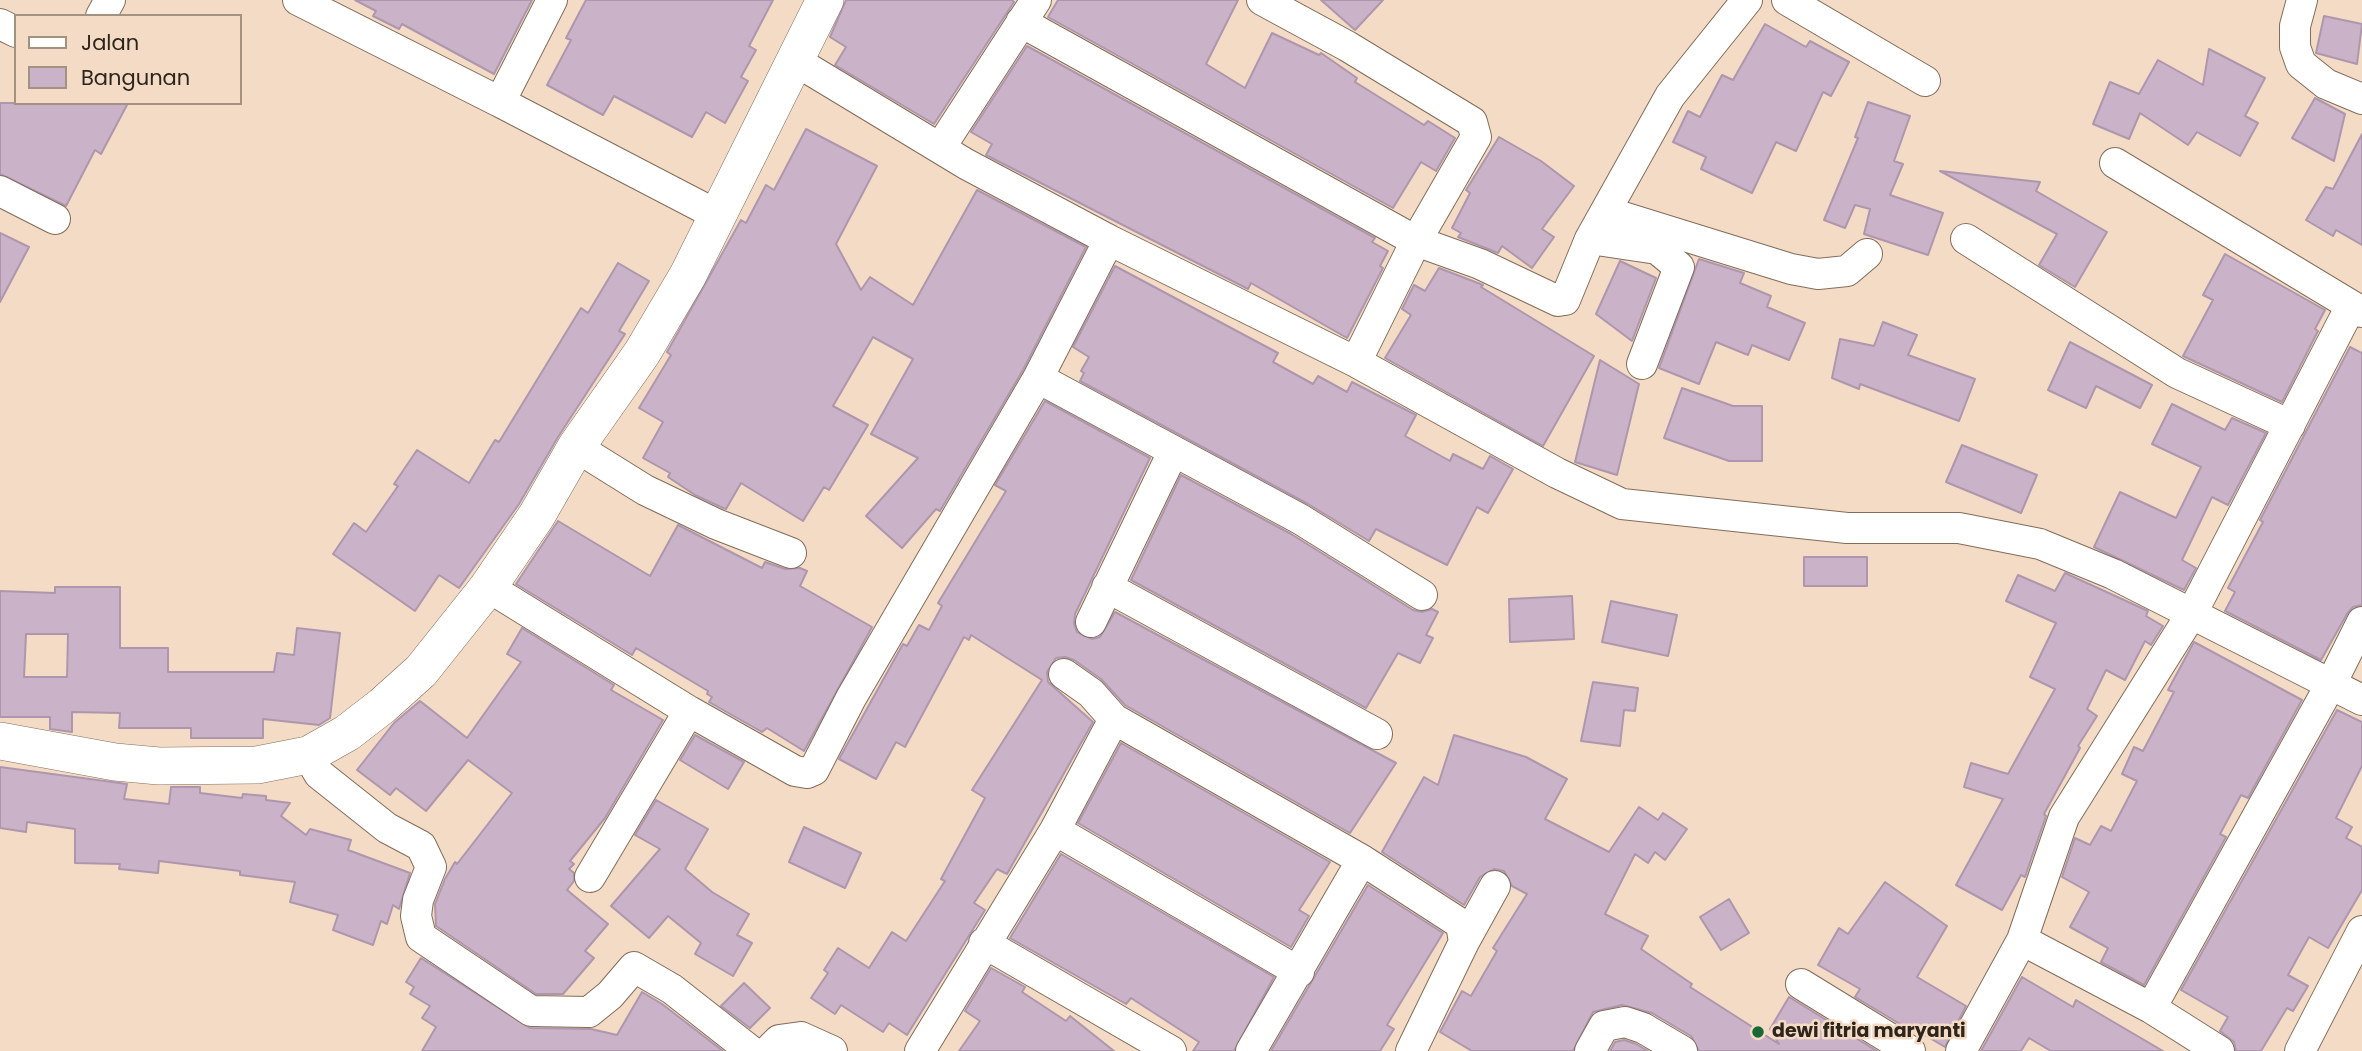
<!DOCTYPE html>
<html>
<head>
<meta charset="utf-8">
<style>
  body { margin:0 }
  #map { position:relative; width:2362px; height:1051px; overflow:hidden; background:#f4dbc5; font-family:Poppins,sans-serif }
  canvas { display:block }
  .legend { position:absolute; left:14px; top:14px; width:228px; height:91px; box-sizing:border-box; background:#f4dbc5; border:2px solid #a49281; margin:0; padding:9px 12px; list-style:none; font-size:21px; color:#2d241b }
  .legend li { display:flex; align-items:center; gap:14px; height:35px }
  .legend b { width:35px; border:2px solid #a49281 }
</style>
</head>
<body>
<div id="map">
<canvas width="2362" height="1051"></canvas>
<ul class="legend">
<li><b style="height:9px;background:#fff"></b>Jalan</li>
<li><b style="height:19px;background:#cab2c8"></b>Bangunan</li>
</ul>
</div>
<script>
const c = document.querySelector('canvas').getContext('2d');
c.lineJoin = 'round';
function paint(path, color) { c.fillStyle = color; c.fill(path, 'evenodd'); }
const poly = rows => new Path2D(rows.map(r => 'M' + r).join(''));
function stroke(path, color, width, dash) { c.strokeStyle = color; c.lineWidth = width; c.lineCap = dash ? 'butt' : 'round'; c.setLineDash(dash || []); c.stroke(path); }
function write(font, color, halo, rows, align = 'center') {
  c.font = font + ' Poppins,sans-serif'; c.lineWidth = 5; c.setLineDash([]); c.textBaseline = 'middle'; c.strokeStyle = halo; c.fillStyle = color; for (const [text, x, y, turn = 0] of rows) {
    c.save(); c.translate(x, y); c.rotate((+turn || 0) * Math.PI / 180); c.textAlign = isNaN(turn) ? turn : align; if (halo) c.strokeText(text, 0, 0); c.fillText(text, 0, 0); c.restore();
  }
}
const building = poly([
  [355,0,532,0,494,74,402,24,399,29,373,16,376,11,355,0],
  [586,0,773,0,749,46,756,50,741,77,748,81,725,123,706,112,692,137,614,96,603,115,547,85,571,40,566,38,586,0],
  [846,0,1012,0,1014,2,934,124,835,65,846,47,830,37,846,0],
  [1058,0,1238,0,1206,64,1245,88,1272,33,1319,55,1321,53,1357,78,1355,82,1424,125,1428,121,1455,138,1436,171,1421,162,1393,208,1048,17,1058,0],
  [1321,0,1383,0,1355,30,1321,0],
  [2324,16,2362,24,2357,64,2316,53,2324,16],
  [1765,24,1806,47,1810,41,1849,62,1831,96,1823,92,1796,151,1776,142,1752,193,1701,169,1706,157,1673,142,1688,111,1700,117,1722,75,1733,80,1765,24],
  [1027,46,1375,238,1372,242,1388,251,1380,266,1383,268,1347,338,1251,283,1248,289,986,155,992,144,971,132,1027,46],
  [2209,49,2265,78,2245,116,2258,123,2240,156,2197,132,2188,145,2140,113,2129,139,2093,124,2110,82,2139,94,2158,60,2203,85,2209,49],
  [2315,98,2345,114,2334,161,2292,138,2315,98],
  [1868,102,1910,116,1894,161,1903,164,1890,195,1943,213,1928,255,1864,234,1870,209,1855,205,1845,228,1824,220,1858,138,1855,137,1868,102],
  [0,103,128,103,101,154,95,150,66,206,0,174,0,103],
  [806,129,877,166,836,244,861,290,870,277,913,305,977,190,1086,247,1023,370,940,511,936,509,902,548,866,516,918,458,871,434,913,359,873,337,833,406,868,425,829,490,824,487,803,521,741,483,726,509,723,508,695,495,668,477,670,473,643,458,663,422,639,408,671,355,667,352,741,220,746,223,766,185,774,190,806,129],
  [2362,134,2362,245,2336,230,2333,236,2306,220,2326,187,2333,189,2362,134],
  [1499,137,1541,161,1574,186,1542,229,1554,237,1532,268,1502,246,1498,253,1458,237,1461,233,1452,228,1470,193,1466,190,1499,137],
  [1940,171,2040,182,2036,191,2107,232,2075,287,2039,265,2057,234,1940,171],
  [0,233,29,247,0,302,0,233],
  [2225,254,2325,310,2315,329,2318,331,2282,402,2183,356,2213,300,2203,295,2225,254],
  [1699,259,1744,273,1740,283,1771,296,1767,307,1805,323,1789,360,1752,345,1748,355,1716,342,1699,384,1659,368,1699,259],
  [1620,261,1656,278,1632,341,1596,314,1620,261],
  [618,263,649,281,619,331,625,334,558,437,519,504,459,588,439,575,415,611,333,554,354,523,366,532,398,486,394,484,417,450,469,483,495,440,499,442,581,308,588,313,618,263],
  [1115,266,1278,353,1273,362,1313,384,1318,376,1347,392,1352,382,1416,415,1405,436,1450,461,1453,454,1483,469,1490,456,1513,469,1488,513,1477,507,1447,565,1376,529,1369,541,1308,504,1080,381,1084,373,1081,371,1089,357,1073,347,1115,266],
  [1439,268,1483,285,1481,287,1594,356,1543,446,1385,358,1411,315,1402,309,1414,285,1425,291,1439,268],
  [1883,322,1917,335,1908,355,1975,379,1959,421,1860,384,1859,389,1832,378,1840,339,1874,346,1883,322],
  [2070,342,2152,385,2140,408,2096,386,2086,408,2048,390,2070,342],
  [2350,347,2362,353,2362,605,2353,607,2347,614,2321,660,2225,611,2235,592,2228,588,2263,522,2260,520,2350,347],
  [1600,360,1639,384,1617,475,1575,462,1600,360],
  [1682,388,1733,406,1762,406,1762,461,1729,461,1664,438,1682,388],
  [1045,401,1150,458,1075,614,1074,624,1077,632,1092,639,1100,637,1115,612,1396,763,1350,833,1125,705,1101,679,1074,660,1065,657,1056,658,1047,672,1048,682,1093,722,1007,874,997,869,974,903,985,910,907,1035,889,1023,883,1032,841,1005,835,1014,811,998,828,973,824,970,838,948,869,968,892,932,906,941,945,881,941,879,985,798,972,790,1042,680,971,635,969,640,964,637,905,747,896,742,876,779,839,759,903,644,907,646,919,625,929,630,942,606,938,603,1006,491,995,485,1045,401],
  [2172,404,2225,430,2232,418,2266,433,2228,505,2212,497,2182,560,2196,568,2184,590,2094,547,2120,492,2176,518,2201,467,2152,444,2172,404],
  [1962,445,2037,475,2021,513,1946,482,1962,445],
  [1181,475,1291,534,1413,610,1422,612,1432,609,1438,612,1426,635,1433,638,1420,663,1398,653,1366,708,1131,580,1181,475],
  [558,521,650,576,678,525,762,568,765,562,785,569,800,568,807,571,800,586,872,627,804,751,767,728,762,732,709,702,712,697,707,694,708,691,636,648,632,655,516,584,558,521],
  [1804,557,1867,557,1867,586,1804,586,1804,557],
  [2065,573,2148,611,2146,616,2163,626,2151,645,2145,641,2125,680,2106,670,2087,709,2097,716,2078,746,2080,748,2044,814,2046,816,2025,877,2021,875,2002,910,1956,885,2003,799,1964,787,1971,763,2008,774,2055,689,2030,677,2056,623,2006,601,2018,575,2055,591,2065,573],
  [55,587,120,587,120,648,168,648,168,672,274,672,277,653,294,655,297,628,340,633,330,718,319,725,263,719,263,738,191,738,191,728,119,728,120,713,72,712,72,732,50,729,50,717,0,717,0,591,55,593,55,587],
  [26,634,68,634,67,677,24,677,26,634],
  [1572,596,1574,639,1510,642,1509,599,1572,596],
  [1611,601,1677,615,1668,656,1602,642,1611,601],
  [522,628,614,685,611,690,663,720,605,818,570,861,574,864,569,869,574,873,574,881,567,890,608,924,585,951,594,958,563,994,536,994,436,926,435,904,445,879,455,862,457,864,512,793,468,760,426,811,396,788,390,795,357,770,394,723,420,701,467,738,521,662,507,654,522,628],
  [2194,642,2302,700,2248,798,2241,795,2220,834,2226,837,2144,985,2101,962,2108,948,2070,927,2089,892,2062,877,2075,838,2090,845,2101,826,2111,831,2137,781,2122,774,2134,747,2143,751,2174,692,2168,690,2194,642],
  [1593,682,1638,688,1635,711,1624,710,1620,746,1581,741,1593,682],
  [2337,710,2362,722,2362,766,2336,818,2352,827,2346,838,2362,847,2362,890,2328,948,2309,937,2288,975,2308,986,2293,1011,2287,1008,2261,1051,2236,1051,2234,1042,2220,1031,2228,1017,2181,990,2337,710],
  [695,735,744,762,728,789,680,760,695,735],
  [1454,735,1526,757,1567,779,1545,819,1609,852,1639,807,1658,820,1663,813,1687,829,1665,860,1655,852,1648,863,1635,854,1605,914,1648,936,1641,949,1692,984,1690,987,1779,1044,1770,1029,1789,997,1877,1051,1699,1051,1691,1036,1652,1013,1622,1005,1593,1012,1573,1051,1472,1051,1440,1032,1462,991,1471,996,1497,951,1493,948,1527,894,1512,886,1504,871,1494,869,1480,877,1464,905,1382,852,1424,777,1438,785,1454,735],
  [1121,743,1330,862,1299,910,1309,916,1291,947,1078,823,1121,743],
  [0,767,127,784,124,799,169,804,171,787,200,787,200,793,242,798,243,794,266,796,266,800,290,803,281,816,306,835,310,829,351,840,348,850,410,873,399,909,393,905,387,924,381,921,373,945,333,930,338,915,290,902,295,882,240,875,240,871,159,861,158,873,119,869,120,864,75,863,75,829,27,822,26,832,0,828,0,767],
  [656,800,708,829,685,869,712,892,749,914,737,935,752,943,733,976,695,954,701,943,668,916,649,938,611,906,660,849,635,835,656,800],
  [804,827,861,853,845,888,789,862,804,827],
  [1061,854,1274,977,1234,1051,1193,1051,1199,1042,1131,998,1126,1004,1010,938,1061,854],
  [1885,882,1947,926,1917,977,1966,1006,1945,1047,1911,1027,1910,1030,1855,997,1860,989,1818,965,1839,928,1848,934,1885,882],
  [1368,885,1443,933,1387,1025,1394,1029,1380,1051,1271,1051,1368,885],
  [1729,899,1749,933,1721,950,1700,917,1729,899],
  [421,958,530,1028,591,1029,617,1035,642,992,662,1004,723,1051,422,1051,436,1027,422,1018,430,1006,410,994,414,987,406,982,421,958],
  [991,968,1025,987,1022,992,1066,1021,1070,1016,1114,1051,959,1051,980,1021,965,1011,991,968],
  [2022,977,2073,1007,2076,1000,2163,1051,2051,1051,2029,1038,2021,1051,1981,1051,2022,977],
  [744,983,770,1008,750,1028,721,1006,744,983],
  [1624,1040,1636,1044,1648,1051,1610,1051,1615,1042,1624,1040]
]);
paint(building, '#cab2c8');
stroke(building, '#ae97ac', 2);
const minor = poly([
  [298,0,500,102],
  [552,0,500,102,717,215],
  [1262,0,1347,46,1472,122,1476,137,1416,241,1356,362],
  [1787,0,1925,81],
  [2302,0,2295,26,2295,47,2301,64,2326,84,2362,99],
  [101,16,110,0],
  [1021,22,1416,241,1480,264,1558,301,1565,300,1590,239,1670,96,1747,0],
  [0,24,16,32],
  [794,60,966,164,1109,240,1356,362,1557,473,1622,504,1847,528,1959,528,2040,544,2113,574,2362,700],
  [940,148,1036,0],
  [2115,163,2362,312],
  [0,191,55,219],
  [1607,212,1791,269,1818,274,1847,271,1867,254],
  [1590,239,1657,249,1679,267,1642,364],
  [1966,239,2177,373,2290,425],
  [1038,378,1300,519,1422,595],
  [576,447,645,490,716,524,791,553],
  [488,587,689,711,795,771,807,773,814,770,851,698,1038,378,1109,240],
  [1107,587,1377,734],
  [1091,622,1173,452],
  [1064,674,1091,693,1114,719],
  [308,755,319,774,387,828,421,846,431,867,418,900,416,916,421,937,531,1011,589,1012,610,995,634,967,672,989,751,1051],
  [1055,830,1299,972],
  [590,877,689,711],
  [1464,942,1495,886],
  [984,943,1171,1051],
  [1801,984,1910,1051],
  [2151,1008,2332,682,2362,622],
  [768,1051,779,1040,801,1037,832,1051],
  [920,1051,1055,830,1114,719,1362,860,1461,924,1464,942,1411,1051],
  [1251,1051,1362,860],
  [1590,1051,1604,1026,1625,1022,1643,1028,1682,1051],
  [1961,1051,2022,940],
  [2219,1051,2151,1008,2022,940,2064,817,2192,613,2351,306],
  [2300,1051,2362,931]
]);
const tertiary = poly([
  [0,741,115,762,159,766,257,765,308,755,347,733,382,706,421,671,488,587,537,515,576,447,642,353,688,275,825,0]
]);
stroke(minor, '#836d5a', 32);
stroke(tertiary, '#836d5a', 38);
stroke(minor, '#fff', 30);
stroke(tertiary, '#fff', 37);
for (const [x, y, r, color] of [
  [1758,1032,7,"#1b6837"]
]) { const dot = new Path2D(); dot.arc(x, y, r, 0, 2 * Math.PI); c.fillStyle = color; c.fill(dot); stroke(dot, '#f4dbc5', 2.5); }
write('bold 19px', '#2d241b', '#f4dbc5', [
  ["dewi fitria maryanti",1772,1032]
], 'left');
</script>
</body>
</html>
